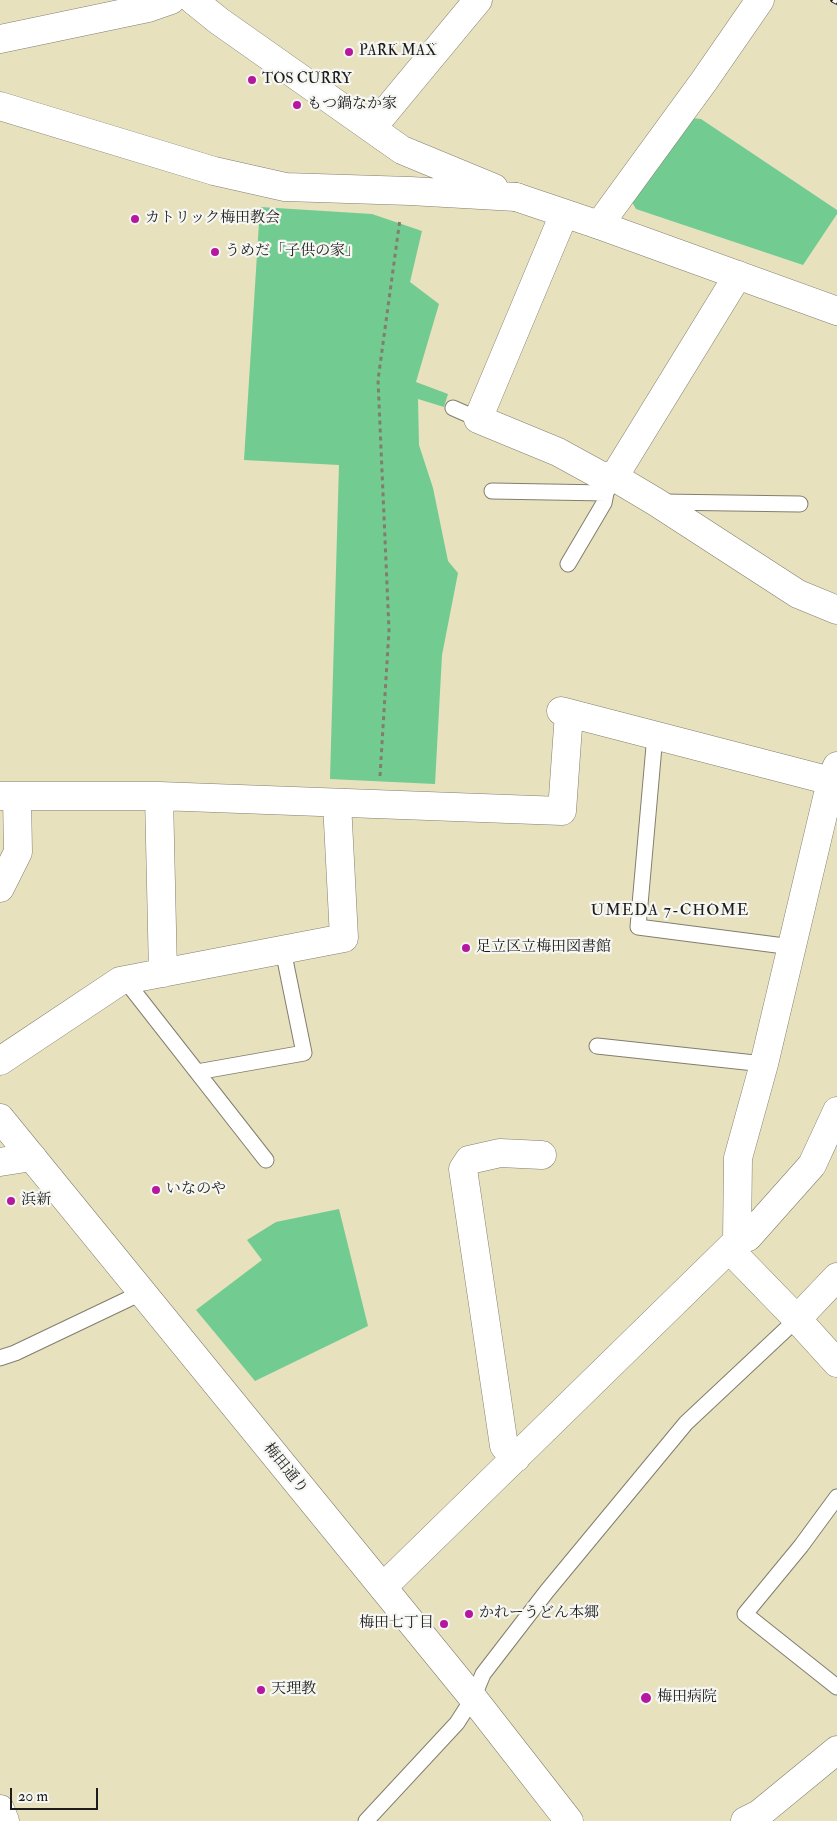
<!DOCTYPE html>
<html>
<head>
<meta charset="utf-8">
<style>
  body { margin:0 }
  #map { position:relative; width:837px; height:1821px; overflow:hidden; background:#e7e1be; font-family:"IM FELL Double Pica",serif }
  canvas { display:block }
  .scale { position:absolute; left:10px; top:1788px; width:88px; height:22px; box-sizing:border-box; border:2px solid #1c1c1c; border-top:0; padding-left:6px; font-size:15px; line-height:18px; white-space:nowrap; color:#1c1c1c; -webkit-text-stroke:4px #f6f6f2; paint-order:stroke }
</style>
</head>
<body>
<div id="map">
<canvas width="837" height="1821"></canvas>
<div class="scale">20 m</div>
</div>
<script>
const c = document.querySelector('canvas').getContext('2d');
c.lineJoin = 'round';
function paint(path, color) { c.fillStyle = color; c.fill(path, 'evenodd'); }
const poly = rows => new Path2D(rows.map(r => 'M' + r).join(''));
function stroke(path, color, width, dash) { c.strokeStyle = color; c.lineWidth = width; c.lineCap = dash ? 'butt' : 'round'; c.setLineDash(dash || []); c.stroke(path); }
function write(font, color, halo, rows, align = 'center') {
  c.font = font + ' "IM FELL Double Pica","Noto Serif JP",serif'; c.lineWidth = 4.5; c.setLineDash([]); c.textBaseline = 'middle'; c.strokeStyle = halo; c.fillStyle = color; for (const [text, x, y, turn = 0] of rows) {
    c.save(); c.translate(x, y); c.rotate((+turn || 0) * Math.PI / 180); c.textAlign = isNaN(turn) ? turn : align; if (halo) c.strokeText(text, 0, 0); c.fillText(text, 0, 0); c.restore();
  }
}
paint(poly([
  [691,118,701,119,837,210,837,214,803,265,636,209,632,202],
  [260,207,372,214,422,231,410,282,439,304,416,382,448,394,444,407,418,399,419,445,433,488,448,561,458,573,442,655,435,784,330,779,339,465,244,460],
  [339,1209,368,1326,255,1381,196,1310,262,1260,247,1240,276,1222]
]), '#72cb91');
const service = poly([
  [453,408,478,419],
  [492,491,606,493],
  [662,502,800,504],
  [568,564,604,503,606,493,610,485],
  [655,735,638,927,792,947],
  [125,980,266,1160],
  [597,1046,764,1064],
  [197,1072,304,1053,283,950],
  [0,1358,15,1353,141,1293],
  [837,1497,801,1546,745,1614,837,1687],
  [366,1821,457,1723,473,1698,483,1674,547,1591,686,1423,797,1319]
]);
const minor = poly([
  [193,0,219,21,402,150,494,188],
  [0,39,148,8,171,0],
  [0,106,214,171,285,187,410,191,516,197],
  [372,128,478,0],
  [564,214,478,419,558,452,600,475,614,477,656,502,798,594,837,610],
  [599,225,704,81,760,0],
  [614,477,738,275],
  [561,711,831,781,837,785],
  [0,796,159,796,562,811,569,713],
  [159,796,163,973],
  [0,888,18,852,17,797],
  [0,1061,120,981,344,938,337,803],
  [0,1162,32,1157],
  [737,1241,738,1158,764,1064,831,781,837,766],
  [729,1249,797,1319,837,1363],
  [797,1319,837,1277],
  [516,1458,504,1446,463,1169,469,1160,500,1153,542,1155],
  [383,1587,737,1241,748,1237,812,1165,837,1111],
  [0,1809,5,1821],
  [745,1821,759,1814,837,1750]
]);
const tertiary = poly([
  [516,197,599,225,837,311],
  [0,1118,473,1698,569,1821]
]);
stroke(service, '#827e6d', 17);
stroke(minor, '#827e6d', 29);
stroke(tertiary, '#827e6d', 29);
stroke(poly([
  [380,776,389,630,378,380,400,219]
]), '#827e6d', 3, [4, 4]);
stroke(service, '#fff', 15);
stroke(minor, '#fff', 28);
stroke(tertiary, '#fff', 28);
const rail = poly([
  [833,0,837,2]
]);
stroke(rail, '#1c1c1c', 5.5);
stroke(rail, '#f6f6f2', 4, [11]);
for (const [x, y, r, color] of [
  [349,52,5,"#b5179e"],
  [252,80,5,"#b5179e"],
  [297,105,5,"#b5179e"],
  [135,219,5,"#b5179e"],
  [215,252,5,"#b5179e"],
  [466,948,5,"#b5179e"],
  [156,1190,5,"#b5179e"],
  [11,1201,5,"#b5179e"],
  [469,1614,5,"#b5179e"],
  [444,1624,5,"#b5179e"],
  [261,1690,5,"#b5179e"],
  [646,1698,6,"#b5179e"]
]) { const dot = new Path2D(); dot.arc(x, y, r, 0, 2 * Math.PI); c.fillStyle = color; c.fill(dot); stroke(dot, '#f6f6f2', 2); }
write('15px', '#1c1c1c', '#f6f6f2', [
  ["PARK MAX",359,52],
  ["TOS CURRY",262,80],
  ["もつ鍋なか家",307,105],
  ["カトリック梅田教会",145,219],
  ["うめだ「子供の家」",225,252],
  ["足立区立梅田図書館",476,948],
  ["いなのや",166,1190],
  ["浜新",21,1201],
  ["かれーうどん本郷",479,1614],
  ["梅田七丁目",434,1624,"right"],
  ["天理教",271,1690],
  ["梅田病院",657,1698]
], 'left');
write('15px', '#1c1c1c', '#f6f6f2', [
  ["梅田通り",285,1469,51]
]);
c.letterSpacing = '1px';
write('16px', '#1c1c1c', '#f6f6f2', [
  ["UMEDA 7-CHOME",670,912]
]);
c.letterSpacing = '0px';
</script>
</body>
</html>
